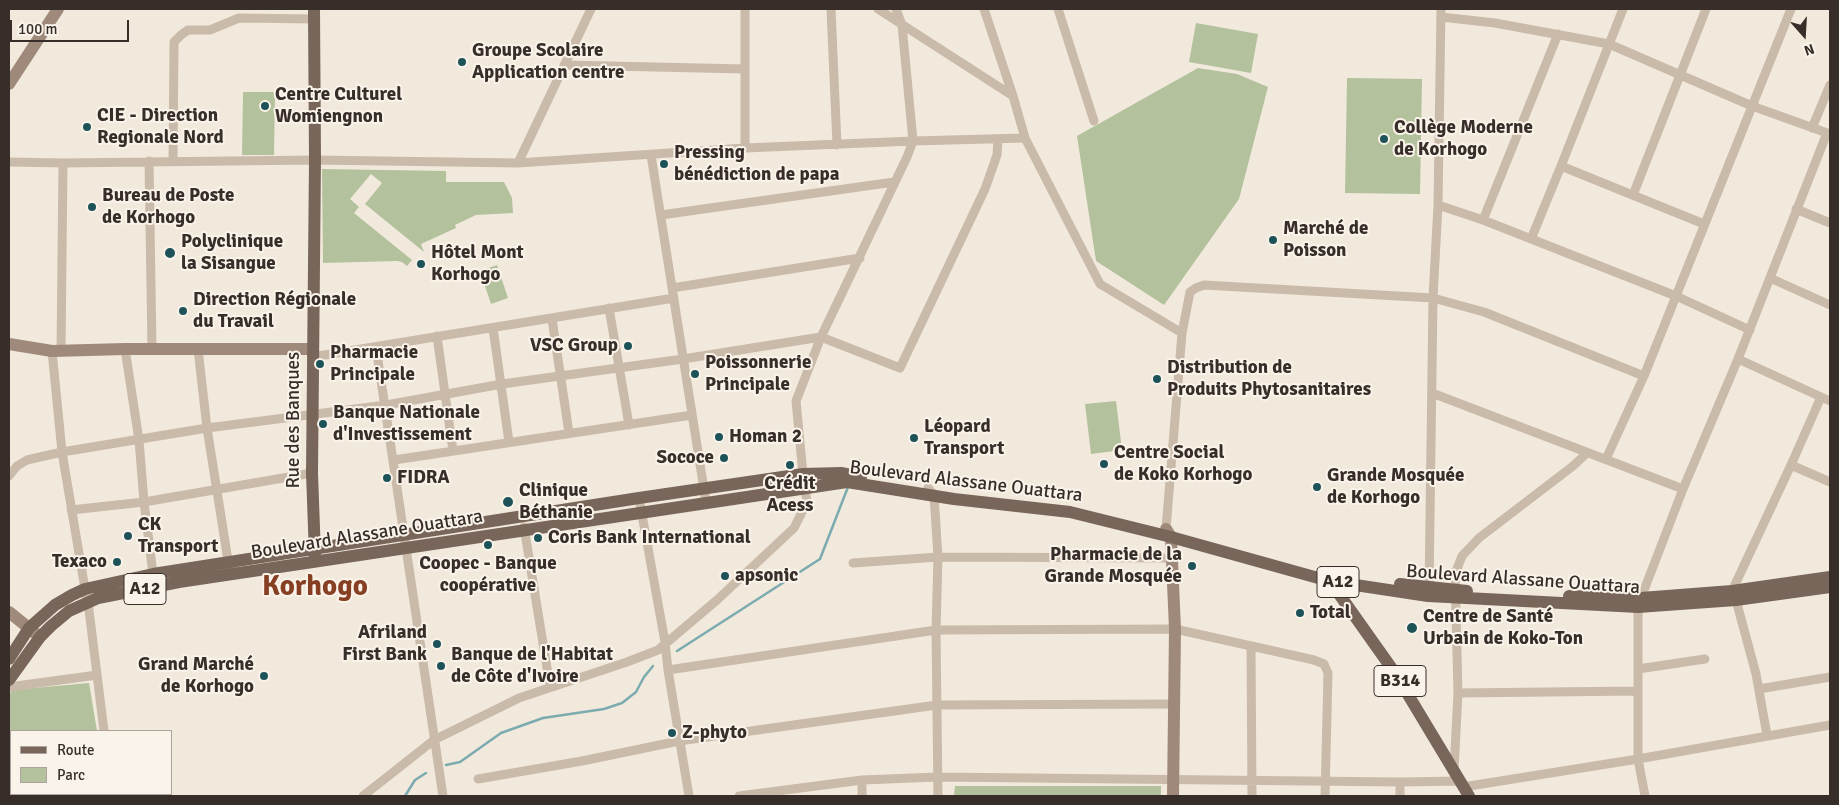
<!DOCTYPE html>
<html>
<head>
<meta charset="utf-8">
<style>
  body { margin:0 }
  #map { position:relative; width:1839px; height:805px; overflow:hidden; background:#f2e9dd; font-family:Signika,sans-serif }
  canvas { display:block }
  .frame { position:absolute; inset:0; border:10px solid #382e29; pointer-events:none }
  .legend { position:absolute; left:10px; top:730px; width:162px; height:65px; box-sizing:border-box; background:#faf3ea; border:1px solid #aca49d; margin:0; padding:6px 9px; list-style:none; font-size:15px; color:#382e29 }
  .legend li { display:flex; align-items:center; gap:10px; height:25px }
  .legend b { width:25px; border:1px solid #aca49d }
  .north { position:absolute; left:1779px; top:10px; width:50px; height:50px; -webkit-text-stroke:4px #faf3ea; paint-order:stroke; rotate:161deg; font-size:14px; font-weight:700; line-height:20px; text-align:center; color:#382e29 }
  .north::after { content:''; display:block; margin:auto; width:18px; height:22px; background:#382e29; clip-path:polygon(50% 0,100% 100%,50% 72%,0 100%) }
  .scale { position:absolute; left:10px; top:20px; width:119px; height:22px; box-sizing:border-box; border:2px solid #382e29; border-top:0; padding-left:6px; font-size:15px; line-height:18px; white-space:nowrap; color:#382e29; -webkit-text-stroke:4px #faf3ea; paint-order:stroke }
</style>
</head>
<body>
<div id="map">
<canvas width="1839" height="805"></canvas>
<div class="frame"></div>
<ul class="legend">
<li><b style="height:6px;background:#79665a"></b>Route</li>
<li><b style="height:14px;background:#b3c19d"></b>Parc</li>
</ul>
<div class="north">N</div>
<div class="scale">100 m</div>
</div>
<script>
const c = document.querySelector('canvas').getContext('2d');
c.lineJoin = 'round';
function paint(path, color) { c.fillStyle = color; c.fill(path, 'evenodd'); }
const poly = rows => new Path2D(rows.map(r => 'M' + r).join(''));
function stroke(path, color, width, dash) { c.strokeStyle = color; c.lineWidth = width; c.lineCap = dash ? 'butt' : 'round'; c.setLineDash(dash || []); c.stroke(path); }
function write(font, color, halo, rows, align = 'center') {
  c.font = font + ' Signika,sans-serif'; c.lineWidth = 4; c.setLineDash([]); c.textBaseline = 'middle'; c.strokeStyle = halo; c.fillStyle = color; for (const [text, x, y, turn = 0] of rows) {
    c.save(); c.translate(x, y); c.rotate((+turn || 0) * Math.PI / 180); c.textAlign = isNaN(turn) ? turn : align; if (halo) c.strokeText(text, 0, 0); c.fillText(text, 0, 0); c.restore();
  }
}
paint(poly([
  [1196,23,1258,34,1251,73,1189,62],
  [1198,68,1237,74,1268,87,1239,199,1164,305,1096,261,1077,136],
  [1347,78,1422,79,1420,194,1345,193],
  [243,92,275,92,274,155,242,155],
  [322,169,446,171,446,182,504,182,512,198,513,213,476,215,455,225,456,228,421,244,424,252,365,204,382,183,371,174,350,199,359,207,354,213,412,260,407,266,402,262,397,261,323,263],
  [497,265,508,298,491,304,480,271],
  [1116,401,1122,450,1091,454,1085,404],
  [89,683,97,731,11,731,11,757,9,754,9,695,12,690],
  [955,786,1161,786,1161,796,944,796,954,795]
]), '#b3c19d');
stroke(poly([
  [855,471,859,460],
  [677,651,820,559,848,487],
  [446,765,460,762,501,733,543,718,604,709,622,703,636,692,644,677,653,666],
  [405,796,415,780,426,773]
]), '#7cabaf', 2.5);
stroke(poly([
  [831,9,837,145],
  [878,9,1013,96],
  [984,9,1013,96,1025,138,1100,284,1182,333],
  [1058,9,1094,121],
  [1441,17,1495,23,1609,44,1752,106,1830,134],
  [564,65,745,69],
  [1812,128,1830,85],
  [745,148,745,9],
  [651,155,706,502],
  [149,161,152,349],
  [173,161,174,42,181,35,188,30,210,30,239,18,314,19],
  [9,162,63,163,315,160,518,163,745,148,913,141,1025,138],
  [518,163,591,9],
  [1561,166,1704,224],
  [1633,195,1706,9],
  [1438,205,1483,220,1676,296,1750,330],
  [1796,209,1830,223],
  [661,215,894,182],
  [1483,220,1558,34],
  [1531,239,1561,166,1623,9],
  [1770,278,1830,305],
  [672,288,860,258],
  [609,308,629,425],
  [552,319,569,433],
  [493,328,509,442],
  [437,336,453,451],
  [376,347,443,796],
  [125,349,139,440,144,502,153,574],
  [198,349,207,428,229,567],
  [52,351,62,452,85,589,88,602,104,731],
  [61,351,63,163],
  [312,357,674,298],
  [1738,359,1830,401],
  [1432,393,1683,489],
  [1606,459,1644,376,1791,9],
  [394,460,692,415],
  [1791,465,1830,482],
  [9,476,17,466,27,460,62,452,207,428,386,405,502,384,683,359,821,337,900,368,985,189,997,155,998,139],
  [928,488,934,495,938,557,936,630,938,796],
  [639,498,665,642,668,670,689,796],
  [71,510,144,502,312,473],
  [524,527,550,686],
  [1166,529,1182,333,1190,292,1196,288,1204,285,1433,298,1484,312,1644,376],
  [853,563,938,557,1172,558],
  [1429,591,1433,298,1438,205,1441,9],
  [1251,647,1252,796],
  [1638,669,1705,659],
  [668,670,936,630,1175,629,1314,660,1324,664,1328,673,1325,796],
  [9,687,97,675],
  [1759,689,1830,677],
  [1458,693,1638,691],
  [1767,735,1756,674,1736,600,1732,591,1791,465,1821,397],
  [1454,770,1458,693,1455,574,1462,556,1479,538,1573,466,1587,453],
  [478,779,582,761,679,741,937,705,1173,704],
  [862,780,862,796],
  [1463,787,1638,759,1830,725],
  [112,794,112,796],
  [363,796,434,740,519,698,627,662,658,650,717,600,794,528,807,502,803,474,796,401,821,337,907,157,913,141,902,25,896,9],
  [739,796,862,780,938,777,1400,782,1459,781],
  [1400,796,1400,782],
  [1645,796,1638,759,1638,607,1641,598,1683,489,1738,359,1827,133]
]), '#cabaa9', 9);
stroke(poly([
  [9,84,58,9],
  [9,344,52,351,125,349,313,349],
  [1166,529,1171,537,1175,629,1173,796],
  [9,612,40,637]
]), '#9e897a', 12);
stroke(poly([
  [314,9,315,160,312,473,315,556],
  [1327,577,1395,673,1469,796],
  [1400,584,1467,591],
  [1569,596,1641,598,1732,591,1830,577],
  [9,659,29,628,55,605,72,595,85,589,153,574,639,498,803,474,841,473,861,477],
  [9,680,40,637,51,626,69,611,98,598,179,582,847,482,954,499,1070,512,1171,537,1329,581,1428,596,1638,607,1736,600,1830,587]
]), '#79665a', 12);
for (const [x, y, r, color] of [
  [462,62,5,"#1e5259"],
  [265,106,5,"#1e5259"],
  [87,127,5,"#1e5259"],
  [1384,139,5,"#1e5259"],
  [664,164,5,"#1e5259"],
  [92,207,5,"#1e5259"],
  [1273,240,5,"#1e5259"],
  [170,253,6,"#1e5259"],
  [421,264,5,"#1e5259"],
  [183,311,5,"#1e5259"],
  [628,346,5,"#1e5259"],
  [320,364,5,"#1e5259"],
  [695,374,5,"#1e5259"],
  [1157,379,5,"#1e5259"],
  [323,424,5,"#1e5259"],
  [719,437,5,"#1e5259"],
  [914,438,5,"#1e5259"],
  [724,458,5,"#1e5259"],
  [1104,464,5,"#1e5259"],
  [790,465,5,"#1e5259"],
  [387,478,5,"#1e5259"],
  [1317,487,5,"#1e5259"],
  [508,502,6,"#1e5259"],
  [128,536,5,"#1e5259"],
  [538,538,5,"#1e5259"],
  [488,545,5,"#1e5259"],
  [117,562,5,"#1e5259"],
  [1192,566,5,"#1e5259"],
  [725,576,5,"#1e5259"],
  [1300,613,5,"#1e5259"],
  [1412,628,6,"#1e5259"],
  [437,644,5,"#1e5259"],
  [441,666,5,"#1e5259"],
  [264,676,5,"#1e5259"],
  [672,733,5,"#1e5259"]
]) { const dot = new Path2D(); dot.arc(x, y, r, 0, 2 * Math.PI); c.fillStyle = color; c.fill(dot); stroke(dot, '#faf3ea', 2); }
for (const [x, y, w] of [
  [1338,582,42],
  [145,589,42],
  [1400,681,52]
]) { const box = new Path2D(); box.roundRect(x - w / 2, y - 15.5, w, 31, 4); c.fillStyle = '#faf3ea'; c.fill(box); stroke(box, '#382e29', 1); }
write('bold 18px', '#382e29', null, [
  ["A12",1338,582],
  ["A12",145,589],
  ["B314",1400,681]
]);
write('bold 19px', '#382e29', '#faf3ea', [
  ["Groupe Scolaire",472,51],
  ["Application centre",472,73],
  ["Centre Culturel",275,95],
  ["Womiengnon",275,117],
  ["CIE - Direction",97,116],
  ["Regionale Nord",97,138],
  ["Collège Moderne",1394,128],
  ["de Korhogo",1394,150],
  ["Pressing",674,153],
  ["bénédiction de papa",674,175],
  ["Bureau de Poste",102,196],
  ["de Korhogo",102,218],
  ["Marché de",1283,229],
  ["Poisson",1283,251],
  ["Polyclinique",181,242],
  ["la Sisangue",181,264],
  ["Hôtel Mont",431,253],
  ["Korhogo",431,275],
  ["Direction Régionale",193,300],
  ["du Travail",193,322],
  ["VSC Group",618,346,"right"],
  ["Pharmacie",330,353],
  ["Principale",330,375],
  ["Poissonnerie",705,363],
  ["Principale",705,385],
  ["Distribution de",1167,368],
  ["Produits Phytosanitaires",1167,390],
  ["Banque Nationale",333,413],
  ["d'Investissement",333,435],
  ["Léopard",924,427],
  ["Transport",924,449],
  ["Homan 2",729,437],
  ["Centre Social",1114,453],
  ["de Koko Korhogo",1114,475],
  ["Sococe",714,458,"right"],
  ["Grande Mosquée",1327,476],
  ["de Korhogo",1327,498],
  ["FIDRA",397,478],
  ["Crédit",790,484,"center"],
  ["Acess",790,506,"center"],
  ["Clinique",519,491],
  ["Béthanie",519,513],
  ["CK",138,525],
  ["Transport",138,547],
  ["Coris Bank International",548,538],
  ["Pharmacie de la",1182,555,"right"],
  ["Grande Mosquée",1182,577,"right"],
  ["Texaco",107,562,"right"],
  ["Coopec - Banque",488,564,"center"],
  ["coopérative",488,586,"center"],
  ["apsonic",735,576],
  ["Total",1310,613],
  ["Centre de Santé",1423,617],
  ["Urbain de Koko-Ton",1423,639],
  ["Afriland",427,633,"right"],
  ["First Bank",427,655,"right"],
  ["Banque de l'Habitat",451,655],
  ["de Côte d'Ivoire",451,677],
  ["Grand Marché",254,665,"right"],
  ["de Korhogo",254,687,"right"],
  ["Z-phyto",682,733]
], 'left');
write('19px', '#382e29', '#faf3ea', [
  ["Rue des Banques",294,420,-90],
  ["Boulevard Alassane Ouattara",966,482,7],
  ["Boulevard Alassane Ouattara",367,535,-9],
  ["Boulevard Alassane Ouattara",1523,580,4]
]);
write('bold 29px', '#863f22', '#faf3ea', [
  ["Korhogo",315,587]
]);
</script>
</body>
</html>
